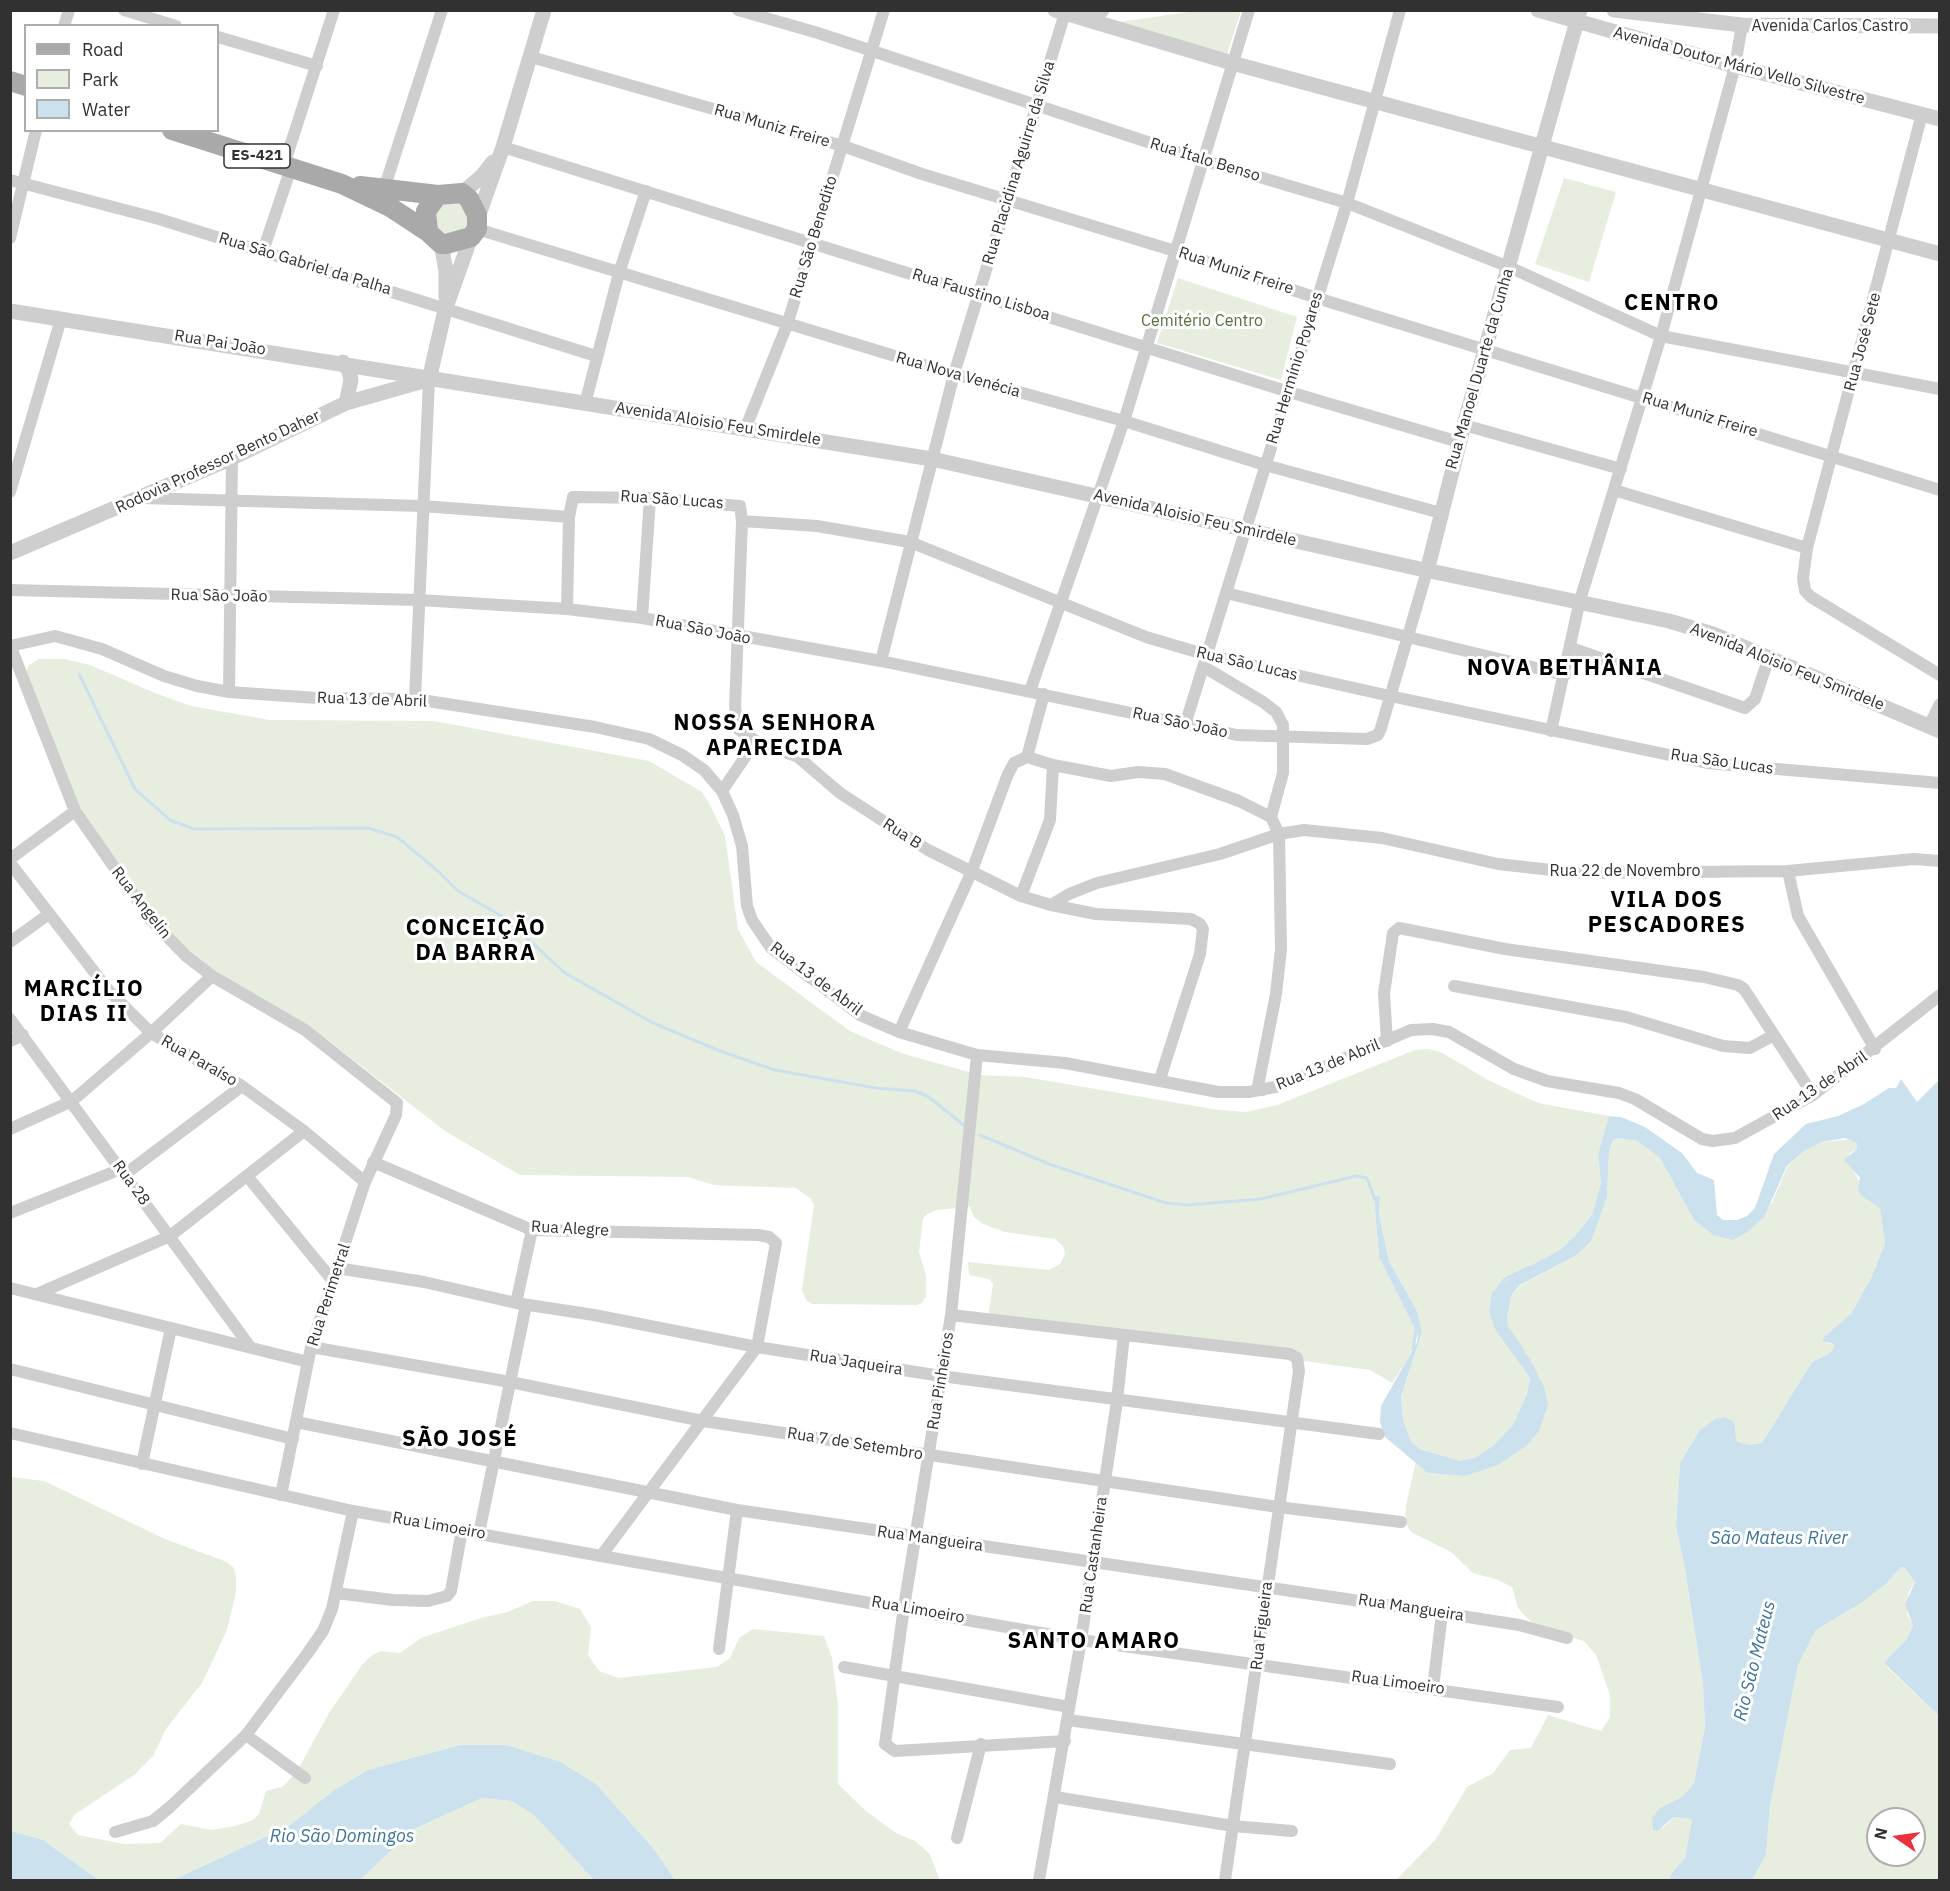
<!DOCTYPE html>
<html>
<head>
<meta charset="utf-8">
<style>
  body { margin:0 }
  #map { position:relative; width:1950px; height:1891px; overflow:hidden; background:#fff; font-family:"IBM Plex Sans",sans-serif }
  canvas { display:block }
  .frame { position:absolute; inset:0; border:12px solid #313131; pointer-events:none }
  .legend { position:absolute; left:24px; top:24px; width:195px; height:108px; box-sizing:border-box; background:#fff; border:2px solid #adadad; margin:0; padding:8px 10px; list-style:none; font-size:18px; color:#313131 }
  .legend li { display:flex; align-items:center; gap:12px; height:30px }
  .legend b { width:30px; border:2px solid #adadad }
  .north { position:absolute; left:1866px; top:1807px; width:60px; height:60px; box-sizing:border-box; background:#fff; border:2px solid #adadad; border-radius:50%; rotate:283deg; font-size:16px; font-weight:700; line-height:24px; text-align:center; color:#313131 }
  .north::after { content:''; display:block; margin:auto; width:21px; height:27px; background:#eb313e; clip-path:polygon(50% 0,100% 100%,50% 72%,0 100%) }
</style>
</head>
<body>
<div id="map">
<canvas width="1950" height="1891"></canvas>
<div class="frame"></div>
<ul class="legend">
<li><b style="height:8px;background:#a9a9a9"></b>Road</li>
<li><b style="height:16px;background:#e7eedf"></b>Park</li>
<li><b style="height:16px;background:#cbe1ee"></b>Water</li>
</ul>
<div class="north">N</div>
</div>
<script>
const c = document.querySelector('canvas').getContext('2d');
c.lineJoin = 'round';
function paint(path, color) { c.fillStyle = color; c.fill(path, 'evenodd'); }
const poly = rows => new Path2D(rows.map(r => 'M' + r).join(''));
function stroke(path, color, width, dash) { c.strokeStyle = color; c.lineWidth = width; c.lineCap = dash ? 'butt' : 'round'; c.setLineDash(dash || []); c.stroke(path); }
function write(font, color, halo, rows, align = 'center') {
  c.font = font + ' "IBM Plex Sans",sans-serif'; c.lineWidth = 6; c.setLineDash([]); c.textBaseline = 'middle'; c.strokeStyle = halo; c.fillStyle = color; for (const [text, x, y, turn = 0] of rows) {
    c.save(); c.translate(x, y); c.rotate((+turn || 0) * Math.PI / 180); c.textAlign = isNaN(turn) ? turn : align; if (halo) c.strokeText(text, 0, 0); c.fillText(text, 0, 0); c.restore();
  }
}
paint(poly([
  [1195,11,1241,11,1227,54,1112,23],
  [1564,178,1616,192,1589,282,1535,264],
  [452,199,468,207,468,228,449,237,438,232,434,209],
  [1178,278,1297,317,1281,380,1157,343],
  [39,659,65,659,90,665,155,693,191,706,270,720,434,721,649,761,702,792,709,803,725,836,738,929,756,962,850,1031,901,1053,979,1075,1025,1077,1219,1110,1246,1112,1277,1105,1415,1050,1428,1049,1441,1052,1488,1080,1538,1103,1609,1116,1598,1154,1601,1183,1592,1215,1575,1236,1560,1250,1520,1271,1496,1331,1530,1378,1527,1394,1513,1425,1494,1445,1476,1457,1460,1461,1420,1449,1411,1441,1403,1420,1401,1398,1422,1332,1417,1311,1389,1261,1379,1215,1380,1195,1374,1197,1379,1257,1418,1335,1407,1360,1392,1383,1370,1370,1133,1338,987,1325,993,1284,989,1279,969,1275,968,1262,1049,1270,1060,1264,1065,1254,1063,1246,1055,1239,1005,1232,983,1224,974,1217,970,1207,937,1210,927,1214,923,1219,919,1252,926,1276,926,1296,922,1303,917,1305,812,1304,806,1300,802,1290,814,1205,811,1199,796,1188,714,1185,688,1177,520,1175,445,1131,320,1034,239,990,164,933,82,816,24,677,29,665],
  [1618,1138,1637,1141,1660,1158,1694,1220,1713,1235,1771,1204,1788,1166,1804,1151,1822,1142,1852,1139,1857,1143,1857,1149,1849,1154,1853,1170,1872,1203,1880,1207,1885,1243,1872,1276,1851,1314,1845,1322,1827,1334,1827,1343,1834,1344,1834,1347,1830,1353,1812,1362,1762,1443,1749,1445,1699,1431,1680,1463,1676,1527,1684,1563,1703,1684,1705,1727,1694,1783,1682,1797,1660,1808,1663,1828,1674,1817,1692,1819,1685,1858,1672,1873,1669,1880,1396,1880,1436,1839,1467,1787,1493,1773,1510,1750,1531,1748,1548,1715,1601,1731,1610,1717,1610,1695,1596,1655,1584,1641,1541,1628,1528,1619,1518,1608,1512,1587,1498,1580,1473,1573,1451,1552,1411,1532,1405,1521,1406,1505,1416,1461,1428,1473,1465,1476,1545,1415,1517,1344,1508,1330,1506,1317,1512,1294,1521,1285,1575,1256,1607,1197,1609,1152,1613,1140],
  [11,1477,44,1481,165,1539,227,1562,233,1567,236,1576,236,1592,227,1630,202,1683,166,1729,153,1756,134,1775,74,1815,69,1824,78,1835,124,1844,160,1843,181,1824,211,1830,235,1826,253,1820,259,1814,266,1791,282,1787,296,1773,329,1713,362,1665,371,1656,381,1651,400,1653,421,1638,481,1618,507,1612,533,1601,555,1601,580,1609,591,1627,588,1655,599,1671,619,1678,717,1667,730,1658,739,1638,753,1629,824,1636,832,1658,838,1705,838,1784,867,1812,896,1833,915,1841,929,1853,940,1880,675,1880,654,1849,596,1784,460,1745,368,1770,334,1790,289,1826,173,1880,99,1880,49,1844,11,1831],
  [1901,1567,1904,1567,1915,1582,1909,1592,1907,1614,1913,1625,1907,1639,1886,1660,1888,1668,1939,1716,1939,1880,1752,1880,1766,1855,1770,1806,1798,1665,1816,1630,1861,1603,1887,1583],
  [1878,1819,1914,1819,1914,1855,1878,1855],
  [482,1798,512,1801,534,1815,594,1880,360,1880,414,1829]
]), '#e7eedf');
paint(poly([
  [1901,1079,1917,1102,1939,1080,1939,1716,1885,1664,1886,1660,1907,1639,1913,1625,1905,1605,1915,1582,1904,1567,1901,1567,1887,1583,1861,1603,1816,1630,1798,1665,1770,1806,1766,1855,1752,1880,1669,1880,1672,1873,1685,1858,1692,1819,1674,1817,1657,1831,1653,1830,1652,1818,1660,1808,1682,1797,1694,1783,1705,1727,1703,1684,1684,1563,1676,1527,1680,1463,1699,1431,1715,1419,1725,1417,1734,1422,1736,1440,1738,1442,1749,1445,1762,1443,1812,1362,1830,1353,1834,1347,1834,1344,1823,1341,1823,1338,1851,1314,1872,1276,1885,1243,1880,1208,1862,1196,1858,1190,1860,1178,1844,1160,1857,1149,1857,1143,1845,1138,1822,1142,1804,1151,1787,1166,1764,1217,1746,1233,1733,1240,1713,1235,1694,1220,1660,1158,1637,1141,1618,1138,1613,1140,1609,1152,1607,1197,1591,1241,1575,1256,1520,1285,1512,1294,1507,1316,1508,1330,1530,1359,1544,1387,1548,1405,1539,1431,1526,1446,1498,1465,1465,1476,1428,1473,1385,1437,1380,1422,1381,1406,1417,1342,1418,1335,1379,1257,1374,1197,1380,1195,1379,1215,1389,1261,1417,1311,1422,1332,1401,1397,1403,1420,1411,1441,1420,1449,1460,1461,1476,1457,1494,1445,1513,1425,1527,1394,1530,1378,1496,1331,1489,1312,1492,1292,1520,1271,1560,1250,1575,1236,1592,1215,1601,1183,1598,1154,1609,1116,1621,1117,1645,1127,1682,1153,1697,1173,1714,1180,1717,1215,1723,1220,1737,1220,1747,1216,1755,1208,1774,1154,1806,1124,1838,1116,1864,1104,1889,1088,1896,1088],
  [460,1745,506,1745,560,1762,596,1784,654,1849,675,1880,594,1880,534,1815,512,1801,482,1798,414,1829,360,1880,173,1880,289,1826,334,1790,368,1770],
  [11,1831,43,1840,99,1880,11,1880]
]), '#cbe1ee');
stroke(poly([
  [79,674,135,789,170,820,194,829,368,828,397,837,438,871,458,891,505,918,565,973,653,1023,720,1051,775,1070,876,1088,915,1091,929,1097,966,1127],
  [980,1135,1049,1164,1166,1203,1188,1205,1261,1199,1356,1176,1367,1178,1375,1200],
  [1498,1288,1505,1279,1529,1267],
  [1507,1327,1522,1349],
  [1413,1350,1416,1330]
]), '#cbe1ee', 3);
stroke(poly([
  [124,10,176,26],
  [738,10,818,33,1202,160,1347,203,1509,267,1661,336,1940,389],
  [64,26,69,10],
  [218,37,317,66],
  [531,57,843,146,922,174,1175,251,1317,298,1940,490],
  [1922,114,1807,548,1803,578,1805,591,1811,597,1940,675],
  [503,147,1286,391,1459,442],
  [284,165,334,10],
  [10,180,159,219,596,356],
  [384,189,442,10],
  [477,229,954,374,1124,421,1265,465,1441,513],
  [10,238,36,130],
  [263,251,291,168],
  [585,404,619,273,646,191],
  [1464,425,1621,469],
  [746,427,787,325,884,10],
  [1614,490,1807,548],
  [10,492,61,319],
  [141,498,422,506,569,517],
  [742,521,817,526,910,542,1146,637,1207,655,1390,696,1707,763,1940,783],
  [10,590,419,600,567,609,642,618,881,661,1237,735,1367,739,1378,735,1381,728,1427,571],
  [1226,593,1565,675],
  [567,609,569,517,573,497,650,498,740,506,742,521,735,707,738,729,756,741,798,757,840,793,928,850,1021,896,1051,905,1069,894,1097,883,1220,854,1279,834,1304,830,1382,838,1498,864,1578,873,1788,871,1914,859,1940,861],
  [642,618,650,498],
  [10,645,75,811,151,920,186,956,212,976,305,1030,397,1103,396,1115,365,1182,311,1347,281,1495],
  [10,646,55,636,102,649,164,676,197,686,229,692,317,698,415,699,595,727,649,739,682,755,704,770,722,791,733,815,742,846,747,906,752,920,771,948,860,1015,899,1032,977,1055,1065,1063,1218,1092,1249,1092,1280,1086,1411,1030,1433,1029,1449,1032,1514,1069,1547,1081,1619,1093,1635,1099,1702,1139,1713,1141,1735,1138,1813,1095,1940,995],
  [1571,648,1745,708,1755,699,1769,657],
  [881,661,954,374,1065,13],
  [1204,667,1263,702,1276,712,1283,725,1283,773,1271,817],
  [1030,691,1124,421,1249,10],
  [229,692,232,458],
  [415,699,429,380],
  [1185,725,1347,203,1400,10],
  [1929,726,1940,704],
  [1551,731,1580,600,1661,336,1735,66,1742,25],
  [1027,757,1053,765,1111,776,1138,772,1165,774,1239,801,1271,817,1279,834,1281,949,1276,994,1258,1086,1263,1090],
  [722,791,756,741],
  [10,859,75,811],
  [10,863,109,991,151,1033,242,1086,304,1131,365,1182],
  [1788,871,1798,916,1875,1049],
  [1021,896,1050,820,1053,765],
  [1051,905,1096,914,1191,919,1200,924,1203,929,1200,954,1160,1079],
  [10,942,49,914],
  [1454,986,1626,1017,1723,1046,1750,1048,1774,1035],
  [10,1019,251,1348],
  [899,1032,971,873,1008,774,1014,763,1027,757,1044,694],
  [10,1041,23,1035],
  [1387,1041,1384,993,1393,933,1399,928,1505,949,1704,977,1738,985,1744,989,1813,1095],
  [977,1055,951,1315,904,1607,885,1744,895,1751,1065,1741],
  [10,1129,72,1101,151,1033,212,976],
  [373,1162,532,1230,758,1235,769,1237,776,1243,757,1347,601,1556],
  [124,1175,242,1086],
  [247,1176,333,1281],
  [10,1213,121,1169],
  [337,1268,424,1282,516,1303,594,1315,757,1347,941,1376,1379,1434],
  [10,1288,308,1362],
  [37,1294,170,1236,304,1131],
  [516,1303,532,1230],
  [951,1315,1290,1354,1297,1358,1299,1371,1225,1880],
  [311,1347,510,1382,703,1421,1278,1507,1401,1522],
  [10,1369,293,1439],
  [296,1422,737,1510,1442,1613,1519,1625,1567,1638],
  [10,1433,353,1511,601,1556,1081,1640,1558,1707],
  [142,1464,171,1328],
  [479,1533,526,1305],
  [336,1593,393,1600,428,1601,447,1596,451,1591,462,1530],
  [719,1649,737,1510],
  [844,1667,1069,1707],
  [1433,1688,1442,1613],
  [1068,1720,1390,1764],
  [246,1735,305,1778],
  [1055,1797,1233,1826,1292,1831],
  [115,1832,153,1821,170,1807,246,1735,307,1654,323,1631,332,1609,353,1511],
  [957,1838,981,1744],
  [1039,1880,1081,1640,1117,1401,1124,1335]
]), '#cecece', 12);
stroke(poly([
  [1055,10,1232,63,1940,254],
  [1538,10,1735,66,1940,119],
  [1614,10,1742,25,1940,26],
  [1074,13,1102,10],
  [462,193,482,176,493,162],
  [477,220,503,147,544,10],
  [441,244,446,271,446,298],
  [10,311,932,459,1411,567,1669,621,1713,634,1940,731],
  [343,362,349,371,351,380,346,403],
  [429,380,445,310,471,237],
  [10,553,232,458,346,403,427,380],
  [1427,571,1464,425,1580,10]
]), '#cecece', 15);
stroke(poly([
  [10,81,26,86],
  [172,130,342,184,390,207,428,232],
  [360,186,438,195,462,193,469,199,477,215,477,229,471,237,446,244,441,244,428,232,426,211,438,195]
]), '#a9a9a9', 20);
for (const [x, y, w] of [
  [257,156,66]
]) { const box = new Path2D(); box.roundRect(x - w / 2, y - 12, w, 24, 4.5); c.fillStyle = '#fff'; c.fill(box); stroke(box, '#313131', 1.5); }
write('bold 15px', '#313131', null, [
  ["ES-421",257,156]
]);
write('16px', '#313131', '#fff', [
  ["Avenida Carlos Castro",1830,26],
  ["Avenida Doutor Mário Vello Silvestre",1739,66,15],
  ["Rua Muniz Freire",772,126,16],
  ["Rua Ítalo Benso",1205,160,17],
  ["Rua Placidina Aguirre da Silva",1019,163,-73],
  ["Rua São Benedito",814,237,-73],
  ["Rua São Gabriel da Palha",305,264,17],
  ["Rua Muniz Freire",1236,271,18],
  ["Rua Faustino Lisboa",981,295,17],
  ["Rua José Sete",1863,342,-75],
  ["Rua Pai João",220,343,9],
  ["Rua Hermínio Poyares",1295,368,-73],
  ["Rua Manoel Duarte da Cunha",1480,369,-74],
  ["Rua Nova Venécia",958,375,16],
  ["Rua Muniz Freire",1700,415,17],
  ["Avenida Aloisio Feu Smirdele",718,424,9],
  ["Rodovia Professor Bento Daher",218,462,-25],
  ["Rua São Lucas",672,500,4],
  ["Avenida Aloisio Feu Smirdele",1195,518,13],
  ["Rua São João",219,596,1],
  ["Rua São João",703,630,11],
  ["Rua São Lucas",1247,664,13],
  ["Avenida Aloisio Feu Smirdele",1787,667,22],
  ["Rua 13 de Abril",372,700,2],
  ["Rua São João",1180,723,12],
  ["Rua São Lucas",1722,762,8],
  ["Rua B",902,834,33],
  ["Rua 22 de Novembro",1625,871],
  ["Rua Angelin",141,903,52],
  ["Rua 13 de Abril",816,979,37],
  ["Rua Paraíso",199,1061,30],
  ["Rua 13 de Abril",1328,1065,-22],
  ["Rua 13 de Abril",1820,1086,-34],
  ["Rua 28",131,1183,54],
  ["Rua Alegre",570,1229,3],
  ["Rua Perimetral",329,1295,-72],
  ["Rua Jaqueira",856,1363,9],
  ["Rua Pinheiros",941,1381,-81],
  ["Rua 7 de Setembro",855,1444,9],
  ["Rua Limoeiro",439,1526,10],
  ["Rua Mangueira",930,1539,8],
  ["Rua Castanheira",1094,1555,-82],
  ["Rua Mangueira",1411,1608,9],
  ["Rua Limoeiro",918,1610,10],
  ["Rua Figueira",1262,1626,-83],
  ["Rua Limoeiro",1398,1683,8]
]);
write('16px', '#546f3c', '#fff', [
  ["Cemitério Centro",1202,321]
]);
write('italic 18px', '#3c7397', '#fff', [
  ["São Mateus River",1779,1539],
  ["Rio São Mateus",1755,1661,-76],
  ["Rio São Domingos",342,1837]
]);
c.letterSpacing = '1.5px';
write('bold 22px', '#000', '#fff', [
  ["CENTRO",1672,304],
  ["NOVA BETHÂNIA",1565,669],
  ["NOSSA SENHORA",775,724],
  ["APARECIDA",775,749],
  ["VILA DOS",1667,901],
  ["PESCADORES",1667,926],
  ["CONCEIÇÃO",476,929],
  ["DA BARRA",476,954],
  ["MARCÍLIO",84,990],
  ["DIAS II",84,1015],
  ["SÃO JOSÉ",460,1440],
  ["SANTO AMARO",1094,1642]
]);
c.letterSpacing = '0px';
</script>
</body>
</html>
